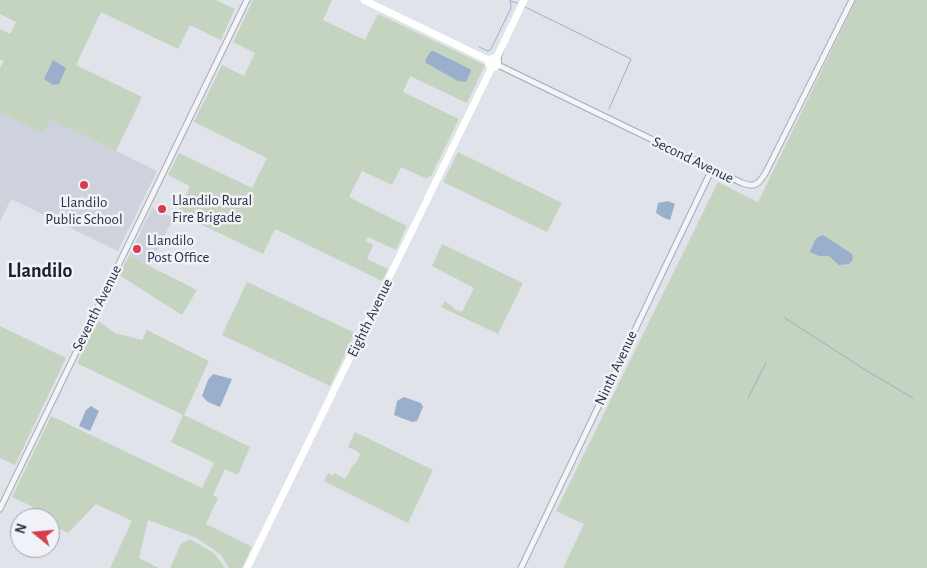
<!DOCTYPE html>
<html>
<head>
<meta charset="utf-8">
<style>
  body { margin:0 }
  #map { position:relative; width:927px; height:568px; overflow:hidden; background:#e0e3ea; font-family:"Alegreya Sans",sans-serif }
  canvas { display:block }
  .north { position:absolute; left:10px; top:508px; width:50px; height:50px; box-sizing:border-box; background:#f0f2f7; border:1px solid #a0a4af; border-radius:50%; rotate:287deg; font-size:14px; font-weight:700; line-height:20px; text-align:center; color:#273042 }
  .north::after { content:''; display:block; margin:auto; width:18px; height:22px; background:#d63e4b; clip-path:polygon(50% 0,100% 100%,50% 72%,0 100%) }
</style>
</head>
<body>
<div id="map">
<canvas width="927" height="568"></canvas>
<div class="north">N</div>
</div>
<script>
const c = document.querySelector('canvas').getContext('2d');
c.lineJoin = 'round';
function paint(path, color) { c.fillStyle = color; c.fill(path, 'evenodd'); }
const poly = rows => new Path2D(rows.map(r => 'M' + r).join(''));
function stroke(path, color, width, dash) { c.strokeStyle = color; c.lineWidth = width; c.lineCap = dash ? 'butt' : 'round'; c.setLineDash(dash || []); c.stroke(path); }
function write(font, color, halo, rows, align = 'center') {
  c.font = font + ' "Alegreya Sans",sans-serif'; c.lineWidth = 5; c.setLineDash([]); c.textBaseline = 'middle'; c.strokeStyle = halo; c.fillStyle = color; for (const [text, x, y, turn = 0] of rows) {
    c.save(); c.translate(x, y); c.rotate((+turn || 0) * Math.PI / 180); c.textAlign = isNaN(turn) ? turn : align; if (halo) c.strokeText(text, 0, 0); c.fillText(text, 0, 0); c.restore();
  }
}
paint(poly([
  [0,94,157,171,118,251,11,199,0,222],
  [152,208,173,218,150,266,129,256]
]), '#ced2dc');
paint(poly([
  [0,0,216,0,235,9,221,40,190,25,178,49,101,12,76,65,142,97,116,151,50,119,43,133,0,112,0,68,4,61,0,59,0,29,10,34,16,22,0,14],
  [253,0,332,0,323,20,365,40,378,14,485,65,467,103,410,76,403,92,459,119,431,176,428,177,427,179,401,167,392,185,362,171,349,197,407,226,396,250,368,237,366,241,373,245,367,259,388,269,382,281,275,229,263,254,177,213,190,186,168,175,179,153,252,188,267,158,194,122,222,65,244,76,255,53,233,42],
  [856,0,927,0,927,568,563,568,584,524,556,511,718,182,758,202],
  [458,152,562,203,547,232,443,182],
  [442,244,523,283,498,334,441,307,445,301,456,310,462,312,474,288,432,266],
  [129,256,197,290,182,315,119,275],
  [247,282,355,333,330,386,222,335],
  [97,320,115,333,142,340,147,330,209,361,184,415,250,447,238,475,225,469,213,495,218,498,206,524,252,547,242,568,229,568,221,555,197,538,148,520,139,558,159,568,110,568,132,521,96,504,68,533,50,524,50,518,37,518,30,514,33,507,12,497,51,416,202,488,214,463,171,442,183,415,77,363],
  [0,326,66,358,15,465,0,458],
  [355,432,433,470,408,523,324,481,328,473,332,476,334,473,345,479,353,465,356,463,360,455,357,451,348,447],
  [190,539,214,553,225,568,170,568,181,544]
]), '#c4d4c1');
paint(poly([
  [433,51,470,69,471,71,466,82,458,81,426,63,425,61,430,52],
  [53,60,66,68,59,84,53,85,44,79],
  [668,201,675,204,670,220,664,218,656,213,658,203],
  [823,235,852,254,853,259,849,264,839,265,829,256,819,256,810,252,815,240,818,237],
  [213,374,232,379,220,407,208,402,202,396,208,380],
  [404,397,421,403,423,407,417,421,412,422,394,415,397,401],
  [91,406,99,411,90,431,79,426,86,410]
]), '#99afcc');
stroke(poly([
  [511,1,517,3],
  [525,7,631,59,609,109],
  [479,47,488,51,491,49,511,8,510,0],
  [502,62,501,59,504,49],
  [785,318,867,371,913,398],
  [748,398,766,363]
]), '#99afcc', 1);
const street = poly([
  [498,65,742,183,749,185,754,185,759,182,765,174,852,0],
  [0,509,247,0],
  [521,568,712,169]
]);
stroke(street, '#a5aab4', 7);
stroke(street, '#f3f4f8', 5);
stroke(poly([
  [364,0,490,61],
  '488.5 63a4.5 4.5 0 1 1 9 0a4.5 4.5 0 1 1-9 0Z',
  [496,59,524,0],
  [247,568,492,67]
]), '#fff', 7);
for (const [x, y, r, color] of [
  [84,185,5,"#d63e4b"],
  [162,209,5,"#d63e4b"],
  [137,249,5,"#d63e4b"]
]) { const dot = new Path2D(); dot.arc(x, y, r, 0, 2 * Math.PI); c.fillStyle = color; c.fill(dot); stroke(dot, '#f0f2f7', 2); }
write('15px', '#273042', '#f0f2f7', [
  ["Second Avenue",693,160,26],
  ["Seventh Avenue",97,308,-64],
  ["Eighth Avenue",370,318,-64],
  ["Ninth Avenue",616,368,-65]
]);
write('15px', '#273042', '#f0f2f7', [
  ["Llandilo Rural",172,200],
  ["Fire Brigade",172,217],
  ["Llandilo",84,202,"center"],
  ["Public School",84,219,"center"],
  ["Llandilo",147,240],
  ["Post Office",147,257]
], 'left');
write('bold 20px', '#1a2133', '#f0f2f7', [
  ["Llandilo",40,271]
]);
</script>
</body>
</html>
